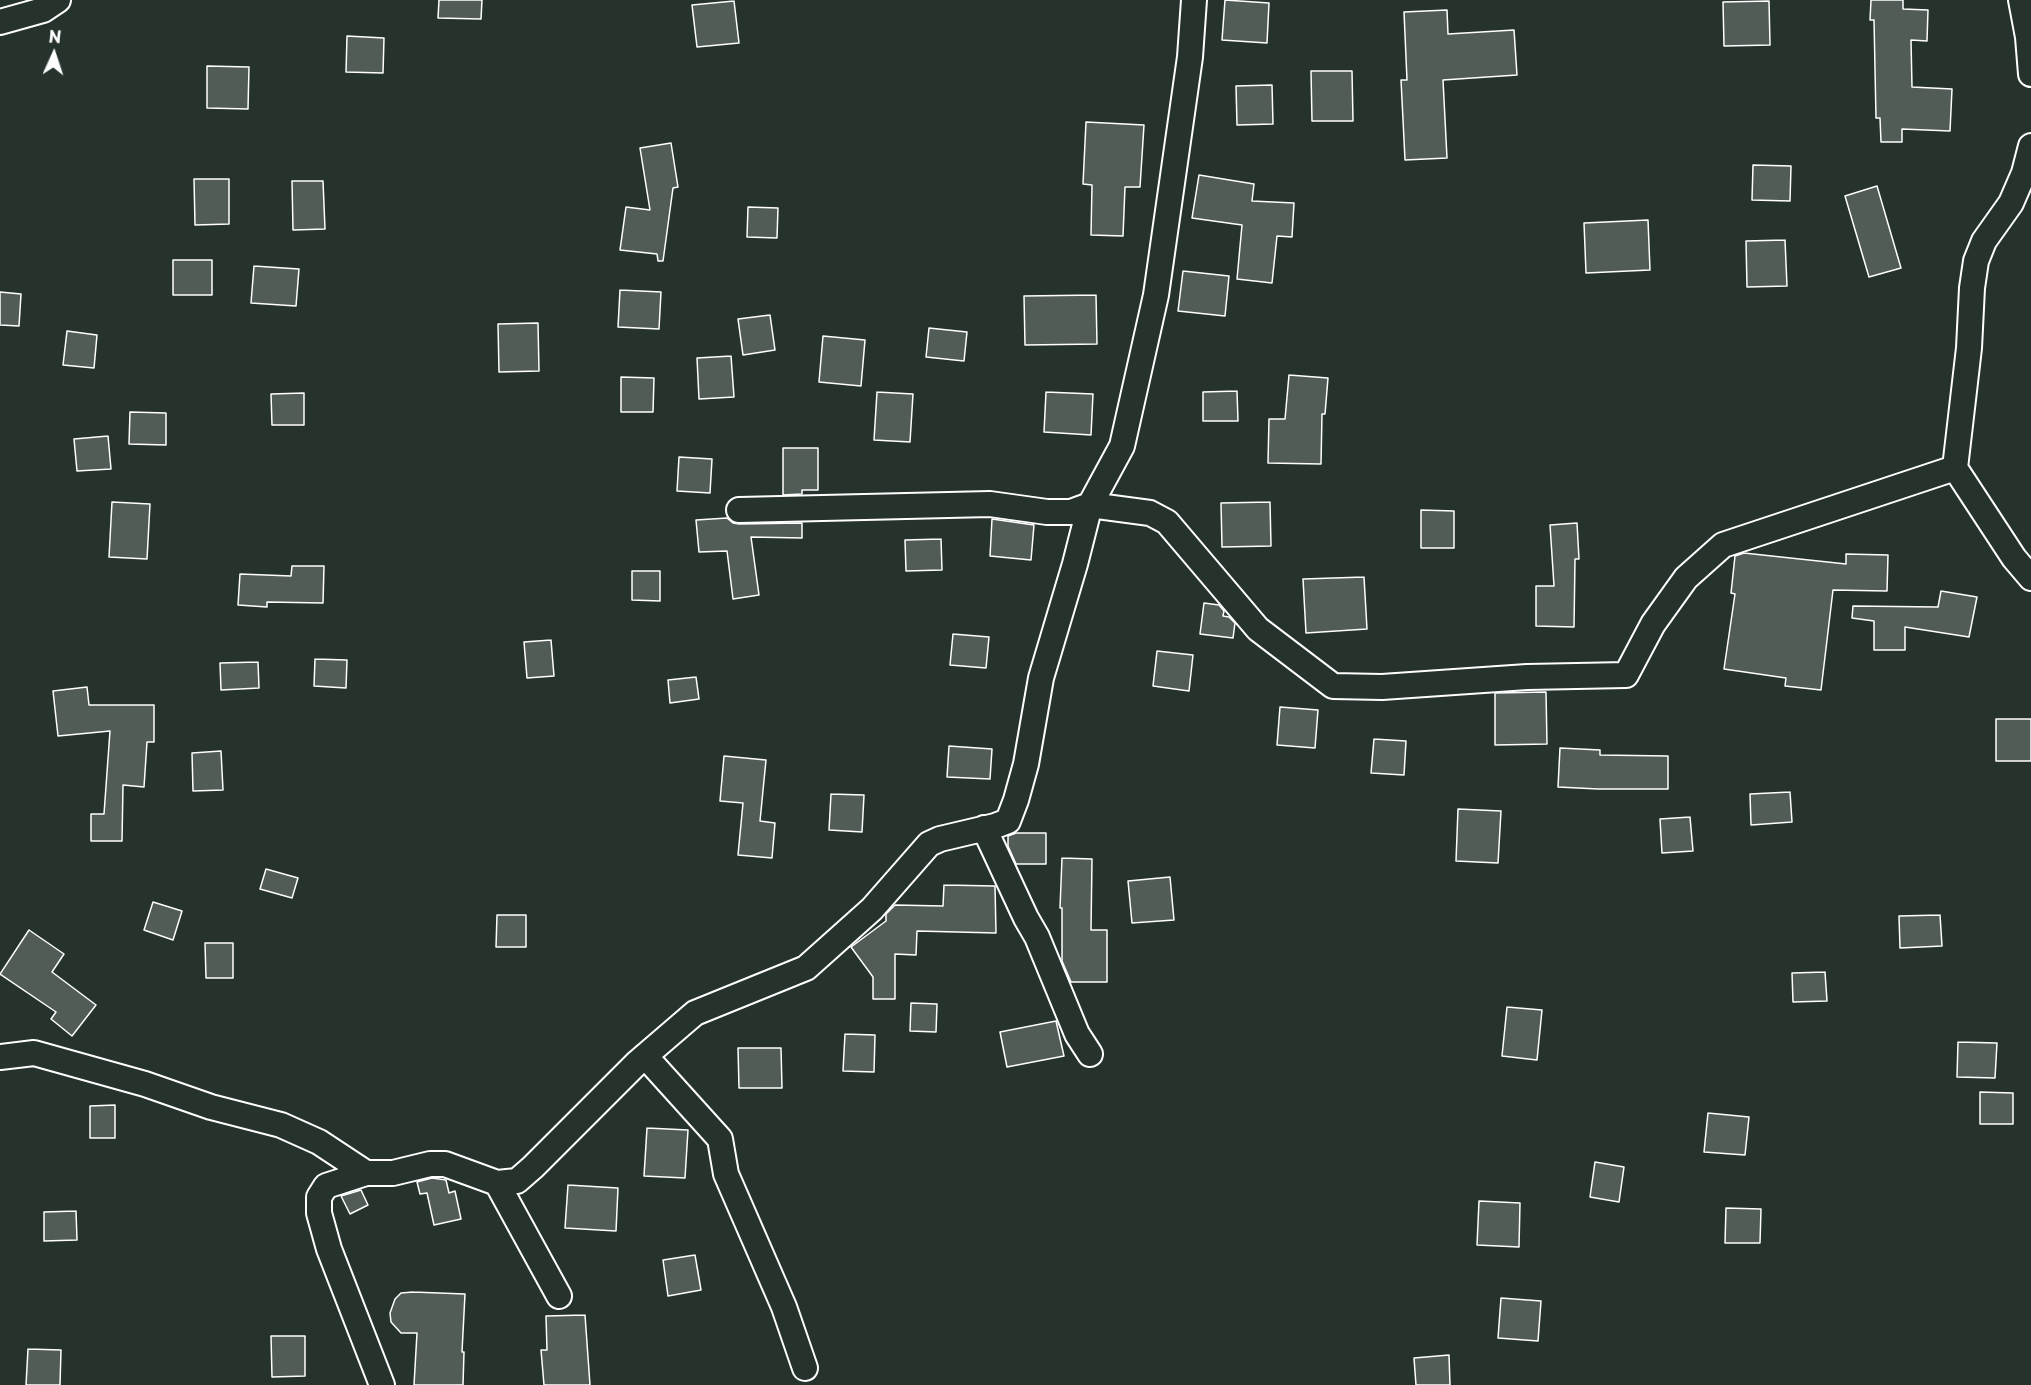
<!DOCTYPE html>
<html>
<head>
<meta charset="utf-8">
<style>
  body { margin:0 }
  #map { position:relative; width:2031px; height:1385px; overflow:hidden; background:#26332d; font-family:"Playpen Sans",sans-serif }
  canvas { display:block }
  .north { position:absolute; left:24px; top:24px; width:60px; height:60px; -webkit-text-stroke:4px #26332d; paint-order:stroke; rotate:3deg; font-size:16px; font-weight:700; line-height:24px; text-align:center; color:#fff }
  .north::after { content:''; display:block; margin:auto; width:21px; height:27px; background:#fff; clip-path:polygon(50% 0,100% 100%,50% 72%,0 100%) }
</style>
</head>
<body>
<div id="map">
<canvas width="2031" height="1385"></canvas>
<div class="north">N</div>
</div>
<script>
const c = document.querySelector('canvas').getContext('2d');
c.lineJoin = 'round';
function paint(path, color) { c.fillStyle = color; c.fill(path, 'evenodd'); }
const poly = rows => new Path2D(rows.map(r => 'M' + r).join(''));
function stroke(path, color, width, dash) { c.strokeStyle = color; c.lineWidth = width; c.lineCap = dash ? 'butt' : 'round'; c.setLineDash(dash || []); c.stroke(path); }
const building = poly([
  [439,0,482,0,481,19,438,18,439,0],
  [1225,0,1269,3,1267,43,1222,40,1225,0],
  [1871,0,1903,0,1903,9,1928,10,1927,41,1911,40,1912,87,1952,89,1950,131,1902,129,1902,142,1881,142,1880,118,1876,118,1874,20,1870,20,1871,0],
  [734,1,739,43,697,47,692,5,734,1],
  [1769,1,1770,45,1724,46,1723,2,1769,1],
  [1447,10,1448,34,1514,30,1517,75,1443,80,1447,158,1405,160,1401,80,1407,80,1404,12,1447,10],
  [347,36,384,38,383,73,346,72,347,36],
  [207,66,249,67,248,109,207,108,207,66],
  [1311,71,1352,71,1353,121,1312,121,1311,71],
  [1272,85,1273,124,1237,125,1236,86,1272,85],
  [1086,122,1144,125,1140,187,1125,187,1123,236,1091,235,1092,185,1083,184,1086,122],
  [671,143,678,187,673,188,663,261,658,261,657,254,620,250,626,207,650,210,640,148,671,143],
  [1753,165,1791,166,1790,201,1752,200,1753,165],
  [1199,175,1254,184,1252,201,1294,203,1292,237,1277,236,1272,283,1237,279,1242,225,1192,218,1199,175],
  [194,179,229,179,229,224,195,225,194,179],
  [292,181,323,181,325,229,293,230,292,181],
  [1877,186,1901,268,1869,277,1845,196,1877,186],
  [748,207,778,208,777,238,747,237,748,207],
  [1648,220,1650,270,1586,273,1584,223,1648,220],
  [1785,240,1787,286,1747,287,1746,241,1785,240],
  [173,260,212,260,212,295,173,295,173,260],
  [254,266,299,269,296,306,251,303,254,266],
  [1183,271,1229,276,1225,316,1178,311,1183,271],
  [620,290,661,292,659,329,618,327,620,290],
  [0,292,21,294,19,326,0,325,0,292],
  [1096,295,1097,344,1025,345,1024,296,1096,295],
  [770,315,775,350,743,355,738,319,770,315],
  [538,323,539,371,499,372,498,324,538,323],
  [929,328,967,332,964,361,926,357,929,328],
  [67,331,97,335,94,368,63,365,67,331],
  [823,336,865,340,861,386,819,382,823,336],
  [731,356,734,397,699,399,697,358,731,356],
  [1289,375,1328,378,1325,414,1322,414,1321,464,1268,463,1269,419,1285,419,1289,375],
  [621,377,654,378,653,412,621,412,621,377],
  [1237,391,1238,421,1203,421,1203,392,1237,391],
  [877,392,913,394,910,442,874,440,877,392],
  [1046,392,1093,394,1091,435,1044,432,1046,392],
  [304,393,304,425,272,425,271,394,304,393],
  [130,412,166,413,166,445,129,444,130,412],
  [108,436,111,469,77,471,74,439,108,436],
  [783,448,818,448,818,490,802,490,802,494,783,495,783,448],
  [679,457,712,459,710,493,677,491,679,457],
  [112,502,150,504,147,559,109,557,112,502],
  [1270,502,1271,546,1222,547,1221,503,1270,502],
  [1421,510,1454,511,1454,548,1421,548,1421,510],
  [727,518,733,523,739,524,802,523,802,538,751,537,759,595,733,599,727,551,699,552,696,520,727,518],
  [992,519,1034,525,1031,560,990,556,992,519],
  [1577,523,1579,559,1575,559,1574,627,1536,626,1536,586,1554,586,1550,525,1577,523],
  [941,539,942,570,906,571,905,540,941,539],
  [1744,553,1846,564,1846,554,1888,555,1887,591,1833,590,1821,690,1785,686,1786,678,1724,669,1735,594,1731,593,1735,556,1744,553],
  [292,566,324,566,323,603,267,602,267,607,238,605,240,574,291,576,292,566],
  [632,571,660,571,660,601,632,600,632,571],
  [1364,577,1367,629,1306,633,1303,579,1364,577],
  [1941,591,1977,597,1969,637,1905,627,1905,650,1874,650,1874,621,1852,618,1853,606,1938,607,1941,591],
  [1204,603,1219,605,1224,611,1223,616,1229,617,1235,623,1233,638,1200,634,1204,603],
  [953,634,989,637,986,668,950,665,953,634],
  [551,640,554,676,527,678,524,642,551,640],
  [1157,651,1193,655,1189,691,1153,686,1157,651],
  [315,659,347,660,346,688,314,686,315,659],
  [258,662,259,688,221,690,220,663,258,662],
  [696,677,699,699,670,703,668,680,696,677],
  [87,687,89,705,154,705,154,742,147,742,144,787,123,785,122,841,91,841,91,814,104,814,110,731,58,736,53,691,87,687],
  [1546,692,1547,744,1495,745,1495,693,1546,692],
  [1280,707,1318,710,1315,748,1277,745,1280,707],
  [1996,719,2031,719,2031,761,1996,761,1996,719],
  [1374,739,1406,741,1404,775,1371,773,1374,739],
  [949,746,992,749,990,779,947,777,949,746],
  [1560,748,1600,750,1600,755,1668,756,1668,789,1598,789,1558,787,1560,748],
  [221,751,223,790,193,791,192,753,221,751],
  [724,756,766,760,760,821,775,823,772,858,738,855,743,803,720,801,724,756],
  [1790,792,1792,822,1751,825,1750,794,1790,792],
  [831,794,864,795,862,832,829,830,831,794],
  [1458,809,1501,811,1498,863,1456,861,1458,809],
  [1690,817,1693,851,1662,853,1660,819,1690,817],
  [1016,833,1046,833,1046,864,1016,864,1008,846,1008,836,1016,833],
  [1062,858,1092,859,1091,930,1107,930,1107,982,1071,982,1062,961,1062,908,1060,908,1062,858],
  [266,869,298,878,292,898,260,889,266,869],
  [1170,877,1174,920,1132,923,1128,881,1170,877],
  [944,885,995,886,996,933,917,931,916,955,895,954,895,999,873,999,873,977,851,947,886,921,886,914,895,905,943,906,944,885],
  [153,902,182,911,173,940,144,930,153,902],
  [497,915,526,915,526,947,496,947,497,915],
  [1940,915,1942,946,1900,948,1899,916,1940,915],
  [29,930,64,954,52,972,96,1005,72,1036,51,1019,56,1012,0,974,29,930],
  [205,943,233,943,233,978,206,978,205,943],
  [1825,972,1827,1001,1793,1002,1792,973,1825,972],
  [911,1003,937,1004,936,1032,910,1031,911,1003],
  [1507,1007,1542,1010,1537,1060,1502,1056,1507,1007],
  [1056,1021,1064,1056,1007,1067,1000,1032,1056,1021],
  [845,1034,875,1035,874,1072,843,1071,845,1034],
  [1958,1042,1997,1043,1995,1078,1957,1077,1958,1042],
  [738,1048,781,1048,782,1088,739,1088,738,1048],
  [1980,1092,2013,1093,2013,1124,1980,1124,1980,1092],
  [115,1105,115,1138,90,1138,90,1106,115,1105],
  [1708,1113,1749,1117,1745,1155,1704,1152,1708,1113],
  [647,1128,688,1130,685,1178,644,1176,647,1128],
  [1595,1162,1624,1167,1619,1202,1590,1197,1595,1162],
  [432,1178,446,1180,449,1193,455,1191,461,1219,434,1225,427,1193,420,1194,417,1182,432,1178],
  [568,1185,618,1188,616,1231,565,1228,568,1185],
  [361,1190,368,1205,350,1214,341,1196,361,1190],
  [1479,1201,1520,1203,1519,1247,1477,1245,1479,1201],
  [1726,1208,1761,1209,1760,1243,1725,1243,1726,1208],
  [76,1211,77,1240,44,1241,44,1212,76,1211],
  [695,1255,701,1290,668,1296,663,1260,695,1255],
  [413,1292,465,1294,462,1352,464,1352,463,1385,414,1385,417,1333,401,1333,391,1322,390,1313,395,1299,401,1293,413,1292],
  [1501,1298,1541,1301,1538,1341,1498,1338,1501,1298],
  [585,1315,590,1385,544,1385,541,1350,547,1350,546,1316,585,1315],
  [271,1336,305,1336,305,1376,272,1377,271,1336],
  [28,1349,61,1350,60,1385,26,1385,28,1349],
  [1449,1355,1450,1385,1416,1385,1414,1358,1449,1355]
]);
paint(building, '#515c57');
stroke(building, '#fff', 1.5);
const minor = poly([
  [2021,0,2028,37,2031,74],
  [0,22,43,10,58,0],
  [2031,146,2024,173,2011,203,1984,241,1976,261,1972,288,1969,348,1955,468,2014,558,2031,578],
  [739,510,990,504,1047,512,1071,512,1090,505,1150,513,1167,522,1258,629,1333,686,1382,687,1527,677,1626,675,1653,624,1686,578,1723,545,1955,468],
  [984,828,1026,918,1037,937,1077,1034,1090,1054],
  [645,1056,720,1139,726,1174,784,1307,805,1368],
  [0,1057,34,1053,145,1084,211,1107,281,1125,319,1142,366,1173],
  [497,1183,559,1296],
  [382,1385,329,1249,319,1213,319,1197,326,1186,366,1173,393,1173,430,1164,445,1164,497,1183,517,1181,533,1167,638,1062,695,1013,806,968,872,909,929,844,940,839,995,826,1008,821,1016,800,1026,764,1041,678,1075,564,1090,505,1122,446,1156,295,1190,57,1194,0]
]);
stroke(minor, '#fff', 28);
stroke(minor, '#26332d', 24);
</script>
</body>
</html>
